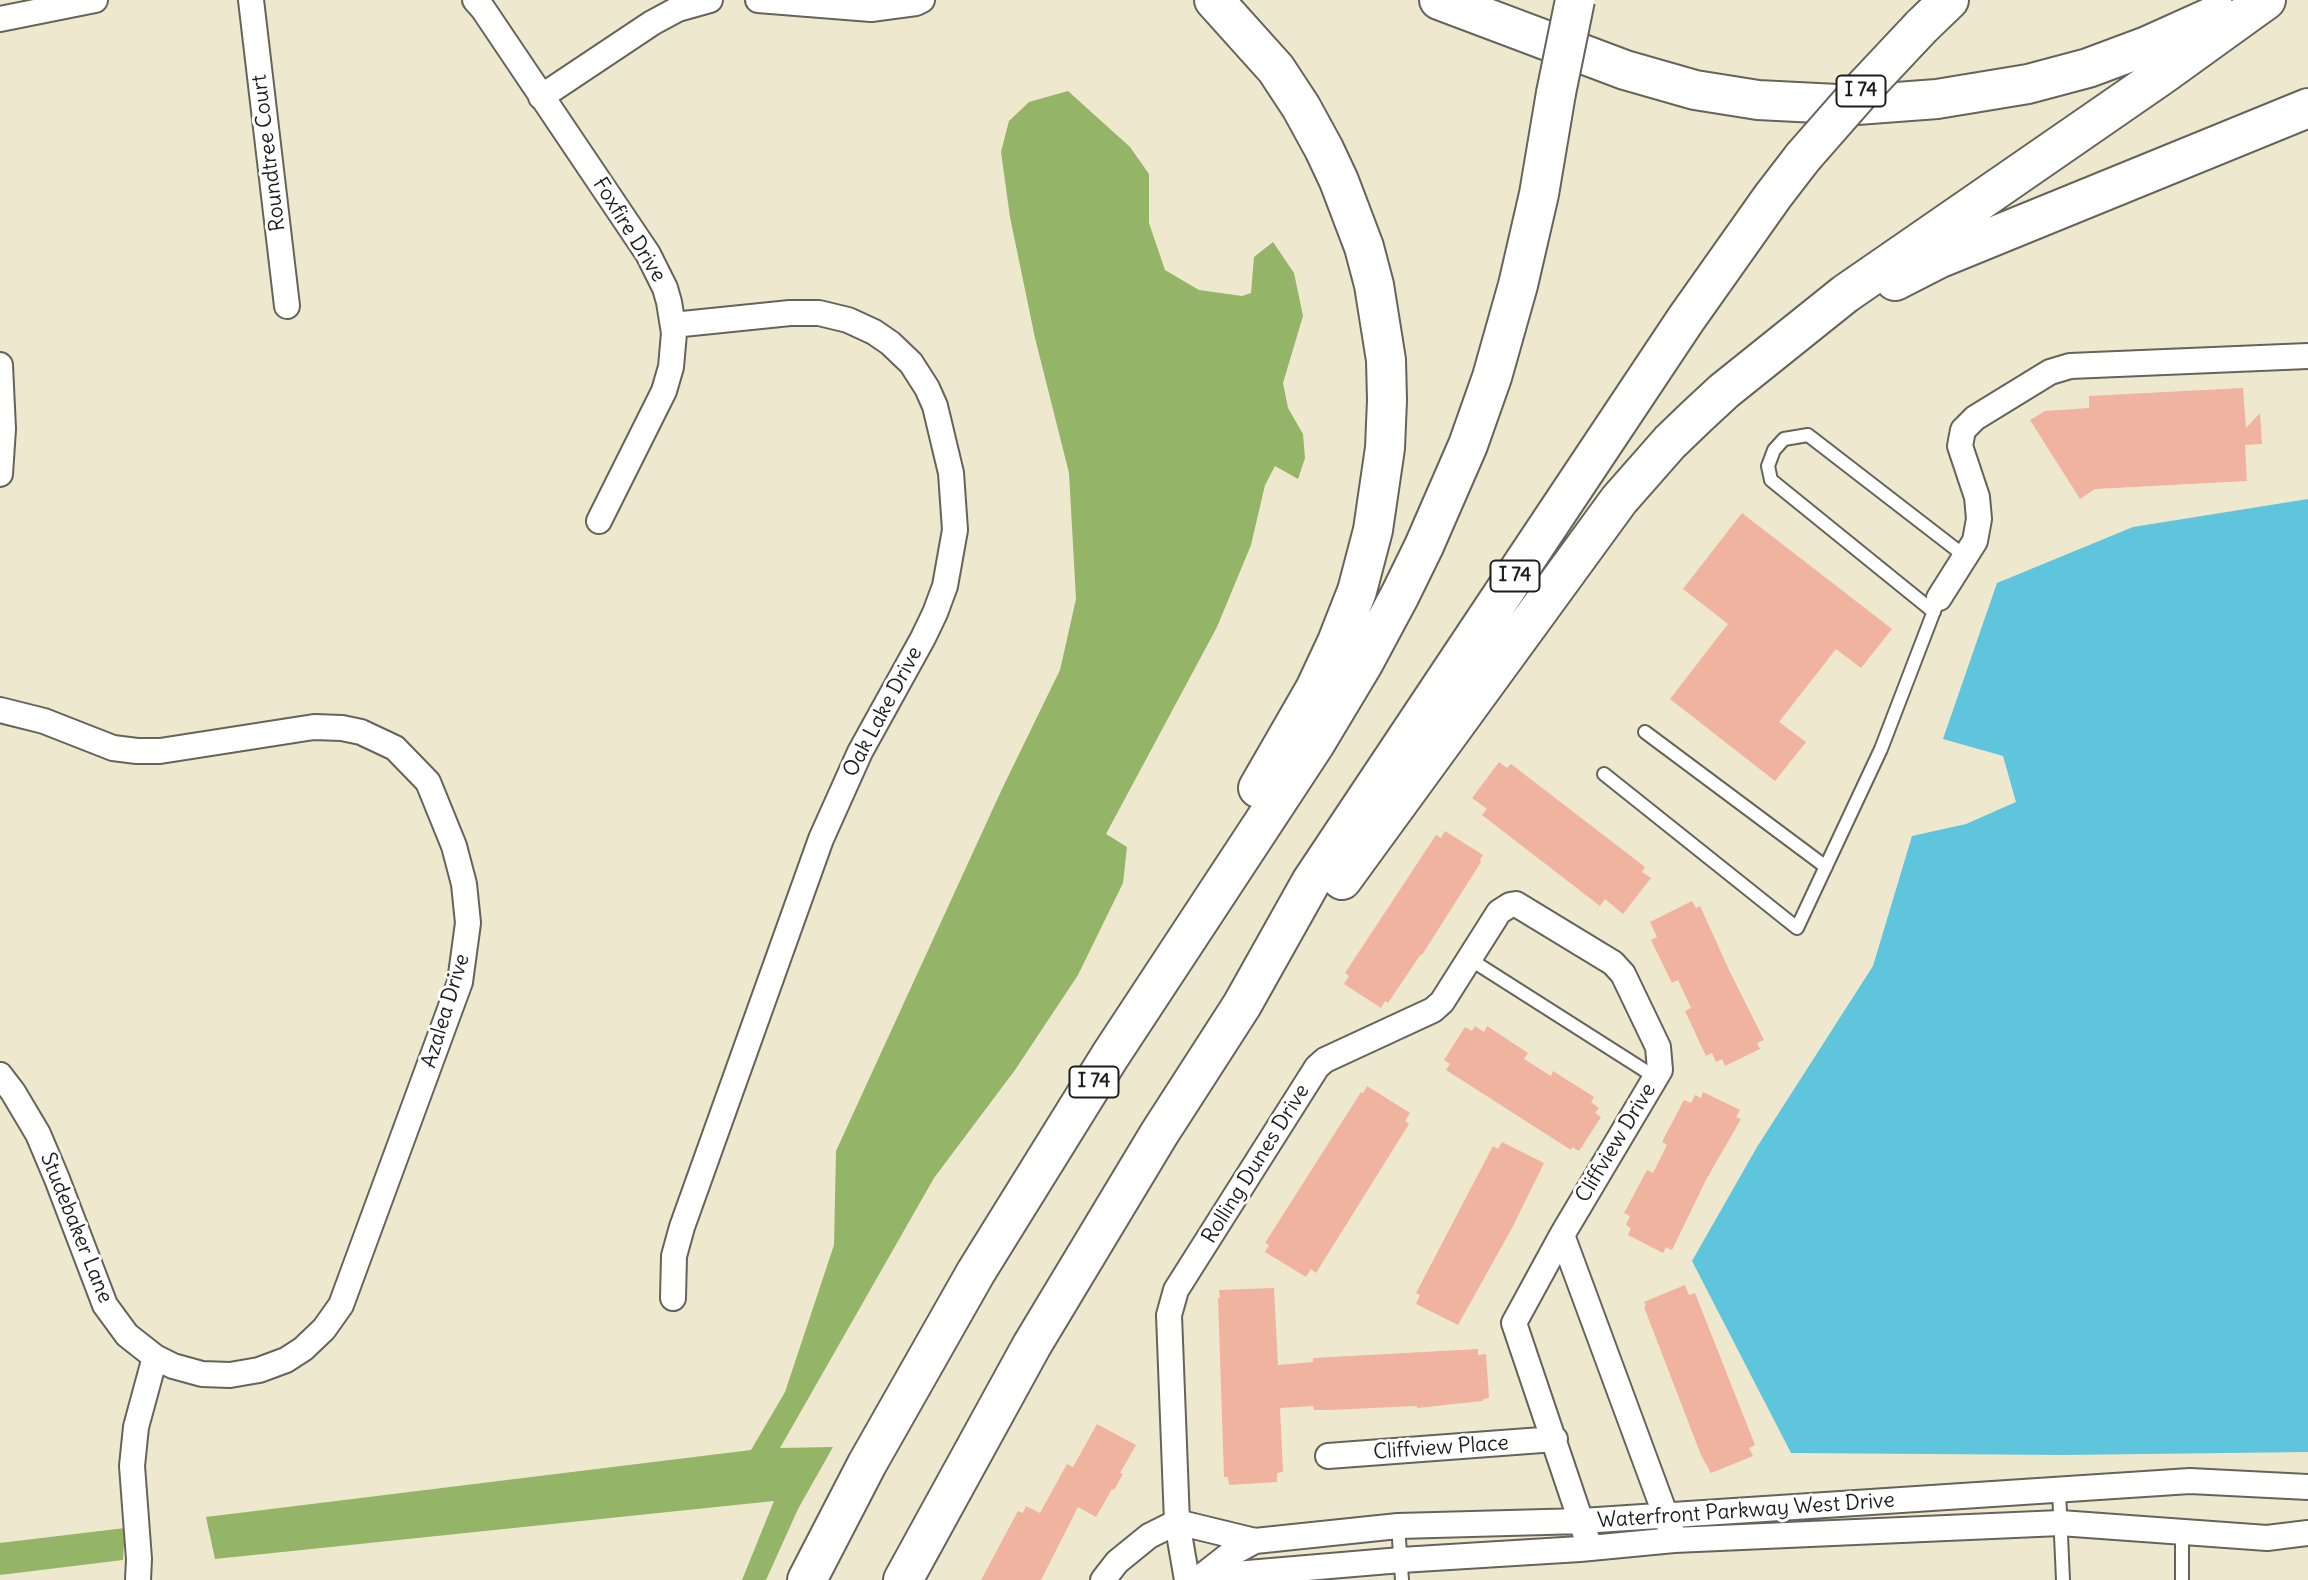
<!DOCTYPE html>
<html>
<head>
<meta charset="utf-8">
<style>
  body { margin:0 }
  canvas { display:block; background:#eee8ce }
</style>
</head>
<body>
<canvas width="2308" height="1580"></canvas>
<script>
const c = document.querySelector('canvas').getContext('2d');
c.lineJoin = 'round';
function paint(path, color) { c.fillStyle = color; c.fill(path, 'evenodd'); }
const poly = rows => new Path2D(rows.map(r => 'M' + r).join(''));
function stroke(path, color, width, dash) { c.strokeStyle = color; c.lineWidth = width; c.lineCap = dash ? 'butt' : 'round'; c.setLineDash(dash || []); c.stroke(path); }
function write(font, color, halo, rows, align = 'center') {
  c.font = font + ' Delius,sans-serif'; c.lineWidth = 6; c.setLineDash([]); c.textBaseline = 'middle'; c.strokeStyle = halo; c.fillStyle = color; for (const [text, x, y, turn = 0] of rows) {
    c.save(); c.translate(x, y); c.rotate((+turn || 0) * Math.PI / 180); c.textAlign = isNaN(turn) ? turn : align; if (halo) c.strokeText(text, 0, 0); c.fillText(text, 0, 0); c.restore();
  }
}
paint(poly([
  [1068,91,1130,147,1149,174,1149,223,1165,270,1199,290,1242,296,1251,293,1254,257,1273,242,1294,273,1303,316,1283,383,1288,408,1303,434,1305,458,1298,479,1275,466,1265,485,1251,545,1217,627,1106,834,1127,847,1123,883,1078,975,1015,1070,934,1178,780,1448,833,1447,798,1509,766,1580,742,1580,774,1501,215,1559,206,1517,751,1450,785,1392,834,1245,836,1151,1002,789,1060,670,1076,599,1069,473,1035,338,1010,217,1001,152,1009,121,1029,102],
  [125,1528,123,1560,0,1575,0,1543]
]), '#94b468');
paint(poly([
  [2308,499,2308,1452,2064,1455,1791,1453,1692,1261,1757,1147,1873,966,1912,836,1966,824,2016,802,2003,756,1943,739,1997,583,2133,527]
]), '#5fc5dc');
paint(poly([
  [2243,388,2246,428,2260,413,2262,444,2245,445,2247,481,2095,489,2080,499,2030,420,2045,411,2089,408,2089,396],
  [1742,513,1892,629,1861,668,1836,649,1779,722,1806,742,1775,781,1670,699,1728,624,1683,589],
  [1499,762,1507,768,1511,764,1645,867,1642,872,1651,878,1623,914,1605,899,1600,906,1482,815,1487,809,1472,798],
  [1445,831,1483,855,1480,860,1481,862,1422,955,1421,954,1388,1003,1385,1001,1381,1008,1344,984,1349,976,1345,973,1436,835,1441,838],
  [1692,901,1696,908,1700,906,1729,970,1764,1040,1757,1043,1760,1049,1725,1066,1722,1059,1716,1062,1712,1053,1706,1056,1685,1011,1691,1008,1678,980,1672,983,1651,940,1657,937,1650,922],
  [1475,1026,1484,1032,1487,1026,1528,1053,1524,1059,1551,1076,1553,1071,1594,1097,1591,1102,1599,1108,1595,1113,1601,1117,1579,1151,1572,1147,1571,1150,1446,1070,1450,1064,1444,1060,1465,1027,1472,1031],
  [1367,1086,1410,1113,1405,1121,1409,1124,1316,1273,1311,1269,1306,1277,1265,1252,1269,1245,1265,1243,1361,1092,1363,1093],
  [1703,1092,1740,1110,1736,1117,1741,1119,1706,1180,1672,1250,1666,1247,1663,1253,1628,1235,1631,1228,1626,1225,1630,1216,1624,1213,1647,1170,1653,1173,1667,1145,1662,1142,1684,1100,1691,1103,1695,1095,1701,1098],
  [1502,1142,1544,1163,1512,1228,1458,1325,1416,1304,1420,1295,1416,1293,1493,1146,1498,1149],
  [1685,1285,1689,1295,1695,1293,1755,1445,1749,1448,1753,1456,1711,1473,1701,1455,1644,1307,1646,1306,1644,1302],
  [1274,1288,1278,1365,1313,1362,1313,1358,1478,1349,1478,1355,1486,1354,1489,1398,1483,1399,1483,1401,1417,1408,1417,1406,1328,1410,1314,1410,1313,1406,1280,1408,1283,1472,1277,1473,1277,1482,1229,1485,1228,1477,1224,1477,1218,1298,1220,1298,1219,1290],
  [1097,1424,1136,1445,1120,1473,1123,1474,1114,1490,1112,1489,1096,1517,1078,1507,1041,1580,981,1580,1018,1511,1023,1513,1026,1506,1040,1513,1067,1464,1073,1467]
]), '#efb39f');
const service = poly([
  [1934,612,1771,480,1768,466,1774,450,1784,439,1808,435,1966,557],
  [1645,732,1826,867],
  [1604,774,1797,928,1881,749,1939,598],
  [1468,958,1655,1077],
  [2059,1491,2063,1580],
  [1398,1526,1402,1580],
  [2182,1580,2182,1531]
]);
const minor = poly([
  [251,0,287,306],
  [475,0,483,9,648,254,665,288,669,302,674,333,671,367,664,391,599,521],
  [758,0,871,9,916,3,922,0],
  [0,19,95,0],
  [541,97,652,23,678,9,710,0],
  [673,325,790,313,819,313,848,320,874,332,890,343,911,363,927,388,935,406,951,473,955,530,945,586,935,613,923,638,860,752,821,839,682,1227,674,1256,673,1298],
  [0,365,3,429,0,474],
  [1939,598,1975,541,1979,519,1977,497,1960,446,1963,430,1975,418,2050,372,2070,366,2308,356],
  [0,710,44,721,113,748,137,751,160,751,314,727,342,728,361,732,395,748,428,782,454,846,464,884,468,923,460,982,341,1305,324,1329,303,1349,286,1360,259,1370,230,1375,202,1374,173,1366,155,1357],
  [0,1075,13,1092,38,1134,57,1179,105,1305,127,1335,155,1357,136,1427,132,1466,139,1559,138,1580],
  [1562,1235,1671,1530],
  [1328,1456,1555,1439],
  [1103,1580,1117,1562,1149,1536,1177,1522,1255,1541],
  [1187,1580,1177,1522,1169,1315,1176,1290,1317,1067,1325,1060,1433,1010,1442,1002,1499,912,1510,905,1516,904,1613,963,1623,974,1658,1047,1660,1070,1562,1235,1514,1323,1590,1548],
  [1197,1580,1229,1555,1255,1541,1398,1526,1582,1521,2190,1481,2308,1487],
  [1212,1580,1236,1574,1401,1560,1580,1549,1674,1540,2060,1523,2267,1538,2308,1533]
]);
const motorway = poly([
  [1214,0,1276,69,1301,107,1324,149,1339,181,1364,247,1374,285,1386,360,1387,400,1385,448,1373,530,1357,591,1337,642,1315,689,1258,788],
  [1439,0,1625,70,1695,90,1758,100,1857,105,1937,99,2028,84,2088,68,2147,46,2218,14],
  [1921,27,1949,0],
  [1895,281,1938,259,2308,108],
  [1342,880,1619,500,1670,442,1696,417,1724,391,1845,294,2162,75,2266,0],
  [807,1580,867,1464,976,1272,1110,1056,1315,744,1363,664,1400,595,1424,546,1468,445,1492,377,1518,285,1539,194,1556,93],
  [903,1580,1032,1345,1159,1134,1242,1005,1311,882,1686,319,1773,196,1803,157]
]);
stroke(service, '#66635a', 16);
stroke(minor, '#66635a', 28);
stroke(motorway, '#66635a', 42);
stroke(service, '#fff', 12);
stroke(minor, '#fff', 24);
stroke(motorway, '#fff', 38);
const motorwayBridge = poly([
  [1556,93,1575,0],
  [1803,157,1860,92,1921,27]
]);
stroke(motorwayBridge, '#66635a', 42, []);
stroke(motorwayBridge, '#fff', 38);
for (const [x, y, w] of [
  [1861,91,49],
  [1515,576,49],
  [1094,1082,49]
]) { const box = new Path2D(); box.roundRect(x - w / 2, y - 15.5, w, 31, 5); c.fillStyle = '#fff'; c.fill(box); stroke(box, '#1c1c1c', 2); }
write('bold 19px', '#1c1c1c', null, [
  ["I 74",1861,91],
  ["I 74",1515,576],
  ["I 74",1094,1082]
]);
write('21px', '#1c1c1c', '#fff', [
  ["Roundtree Court",269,153,-97],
  ["Foxfire Drive",629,230,58],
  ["Oak Lake Drive",883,712,-62],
  ["Azalea Drive",446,1011,-73],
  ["Cliffview Drive",1616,1143,-59],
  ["Rolling Dunes Drive",1256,1164,-58],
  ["Studebaker Lane",76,1228,68],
  ["Cliffview Place",1441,1448,-4],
  ["Waterfront Parkway West Drive",1746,1511,-4]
]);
</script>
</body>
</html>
